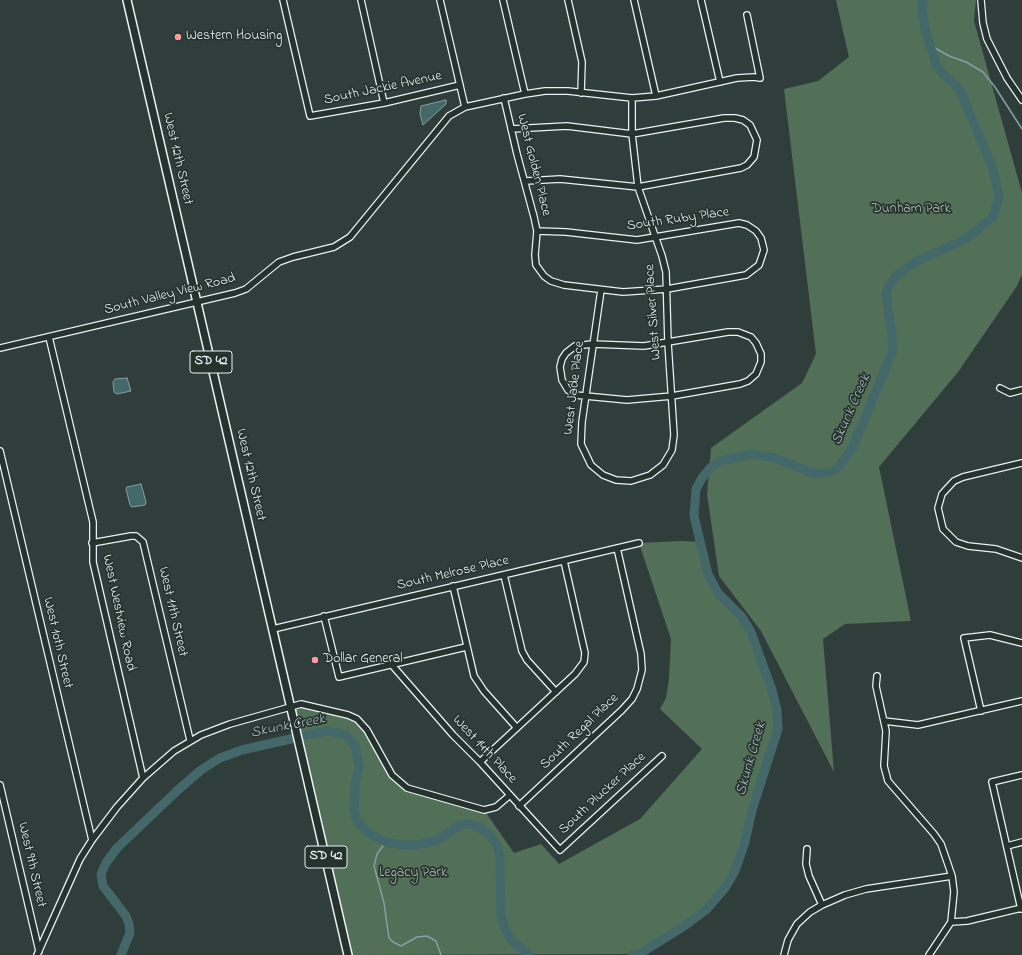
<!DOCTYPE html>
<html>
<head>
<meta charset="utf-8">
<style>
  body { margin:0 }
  canvas { display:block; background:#303e3b }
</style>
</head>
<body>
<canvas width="1022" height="955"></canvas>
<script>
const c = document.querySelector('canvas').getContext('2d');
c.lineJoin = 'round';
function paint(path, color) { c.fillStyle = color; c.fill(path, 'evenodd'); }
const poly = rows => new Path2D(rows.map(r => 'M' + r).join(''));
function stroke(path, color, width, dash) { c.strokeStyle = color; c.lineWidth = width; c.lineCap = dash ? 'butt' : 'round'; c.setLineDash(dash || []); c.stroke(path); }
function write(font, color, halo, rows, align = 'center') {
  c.font = font + ' "Indie Flower",sans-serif'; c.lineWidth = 3.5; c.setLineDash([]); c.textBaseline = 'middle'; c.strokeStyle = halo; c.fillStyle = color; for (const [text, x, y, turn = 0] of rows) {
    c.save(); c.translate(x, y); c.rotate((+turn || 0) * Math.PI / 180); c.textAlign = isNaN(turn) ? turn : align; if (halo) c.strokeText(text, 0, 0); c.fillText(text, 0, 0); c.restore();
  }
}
paint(poly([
  [836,0,976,0,974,21,1022,193,1022,274,1017,286,958,372,879,467,911,621,845,624,823,639,834,772,761,631,719,576,707,494,711,448,802,383,816,354,784,89,818,81,849,57],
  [681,541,700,542,708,574,718,593,742,617,751,632,777,710,778,729,773,747,752,810,745,842,735,871,725,888,706,910,683,927,639,954,348,955,291,707,308,705,348,715,360,722,396,780,415,791,484,810,514,853,541,844,559,864,640,819,702,749,660,709,666,698,669,679,671,639,639,543]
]), '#526f57');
const water = poly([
  [446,100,446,104,423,125,420,114,421,106,446,100],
  [127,378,131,391,117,394,114,392,113,382,115,379,127,378],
  [141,484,146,502,145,505,132,507,130,505,126,489,127,487,141,484]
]);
paint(water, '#446869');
stroke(water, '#869fa2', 1);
stroke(poly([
  [930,45,949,56,966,62,983,72,995,87,1022,129],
  [386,842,377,854,374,866,384,903,389,938,393,942,401,946,417,937,427,936,436,941,441,955]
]), '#869fa2', 1.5);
stroke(poly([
  [121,955,130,933,129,924,126,916,103,886,101,874,106,863,117,848,179,789,201,770,220,758,242,750,326,731,344,734,355,745,359,767,355,785,354,810,356,818,361,826,372,835,386,842,404,845,416,845,438,840,460,825,469,824,479,827,490,835,497,845,500,856,501,916,506,930,512,941,529,955],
  [633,955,639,954,683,927,706,910,725,888,735,871,745,842,752,810,778,729,777,710,772,690,751,632,742,617,718,593,708,574,694,516,696,489,702,478,713,465,724,460,752,454,774,458,813,473,826,473,837,469,853,447,893,350,892,335,886,295,889,285,896,276,915,262,966,239,993,217,999,197,993,169,959,88,942,73,936,64,925,29,922,10,923,0]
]), '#446869', 9);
const minor = poly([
  [283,0,310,116,384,103,460,85],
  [361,0,384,103],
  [440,0,465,107],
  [503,0,525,94],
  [568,0,582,62,581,93],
  [634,0,656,96],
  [701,0,720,82],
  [981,0,983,23,987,39,1007,78,1022,100],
  [504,98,517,154,534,217,537,231,535,255,536,265,544,276,551,281,564,285,623,292,667,289,746,275,759,265,764,250,761,238,756,231,747,225,739,223,637,240,566,232,537,231],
  [511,129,567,126,632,134,724,118,735,118,743,120,750,125,757,140,754,157,747,165,741,168,638,187,560,179,526,181],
  [601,290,582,422,581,444,591,465,603,475,616,480,631,481,650,475,663,465,672,450,674,435,668,343,666,272,662,256,638,187,632,134,632,98],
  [728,332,738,332,751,337,756,343,761,354,761,362,756,374,748,381,740,384,672,396,627,400,575,395,568,390,562,380,560,367,562,359,566,353,575,346,592,344,644,346,728,332],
  [49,337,93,522,93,562,143,778],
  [0,348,235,293,246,289,279,262,293,257,334,247,350,237,449,116,465,107,525,94,545,91,568,91,632,98,656,96,737,78,754,77,760,78,747,15],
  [1000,388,1010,393,1022,390],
  [0,451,92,840],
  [1022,463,963,477,954,481,942,494,938,508,943,529,956,542,968,546,996,549,1022,558],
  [92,543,131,536,136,536,143,542,190,740],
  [504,575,522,651,527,660,556,692],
  [453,586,474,676,484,691,517,728],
  [324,616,339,677,466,647],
  [273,629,639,543],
  [392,665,453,735,480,762,560,850,662,756],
  [877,676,876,686,886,731,884,766,888,781,934,834,941,844,952,876,954,892,951,922,929,955],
  [981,711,964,638,990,635,1022,643],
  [884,721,918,725,1022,701],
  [480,762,575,674,584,662,585,653,564,561],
  [0,785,39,951],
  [519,806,622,710,632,699,637,689,642,670,641,654,617,548],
  [1007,846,1022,842],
  [807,849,806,864,809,876,822,905],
  [1021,909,992,782,1022,775],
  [951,922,967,921,1022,908],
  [37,955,80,859,92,840,117,807,143,778,174,751,201,735,230,724,301,704,348,715,357,719,367,730,392,775,407,788,484,810,496,807,510,795],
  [784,955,788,940,797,924,810,912,822,905,845,895,866,889,952,876]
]);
const major = poly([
  [127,0,348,955]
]);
stroke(minor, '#e8f1f8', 8);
stroke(major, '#e8f1f8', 10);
stroke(minor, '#26332d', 5.5);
stroke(major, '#26332d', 7);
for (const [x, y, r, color] of [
  [178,37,4,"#ff9aa2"],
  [315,660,4,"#ff9aa2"]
]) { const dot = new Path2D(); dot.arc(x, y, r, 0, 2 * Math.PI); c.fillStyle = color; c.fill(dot); stroke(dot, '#26332d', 1.5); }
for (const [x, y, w] of [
  [211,362,42],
  [326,857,42]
]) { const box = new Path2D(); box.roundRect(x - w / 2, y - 11, w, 22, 3); c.fillStyle = '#26332d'; c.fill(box); stroke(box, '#e8f1f8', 1); }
write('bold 13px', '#e8f1f8', null, [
  ["SD 42",211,362],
  ["SD 42",326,857]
]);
write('14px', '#e8f1f8', '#26332d', [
  ["Western Housing",186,37],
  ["Dollar General",323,660]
], 'left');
write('14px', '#e8f1f8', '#26332d', [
  ["South Jackie Avenue",383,89,-12],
  ["West 12th Street",177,159,77],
  ["West Golden Place",533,165,76],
  ["South Ruby Place",678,220,-8],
  ["South Valley View Road",170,295,-14],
  ["West Silver Place",654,312,-94],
  ["West Jade Place",575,388,-83],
  ["West 12th Street",250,475,77],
  ["South Melrose Place",453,574,-13],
  ["West 11th Street",172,612,77],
  ["West Westview Road",118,613,78],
  ["West 10th Street",57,643,77],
  ["South Regal Place",580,732,-44],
  ["West 14th Place",484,750,47],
  ["South Plucker Place",603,794,-43],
  ["West 9th Street",31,865,77]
]);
write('14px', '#acbdb8', '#26332d', [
  ["Dunham Park",911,210],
  ["Legacy Park",413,874]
]);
write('italic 15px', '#a6babf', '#26332d', [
  ["Skunk Creek",852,410,-66],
  ["Skunk Creek",288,727,-11],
  ["Skunk Creek",752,759,-74]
]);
</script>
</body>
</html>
